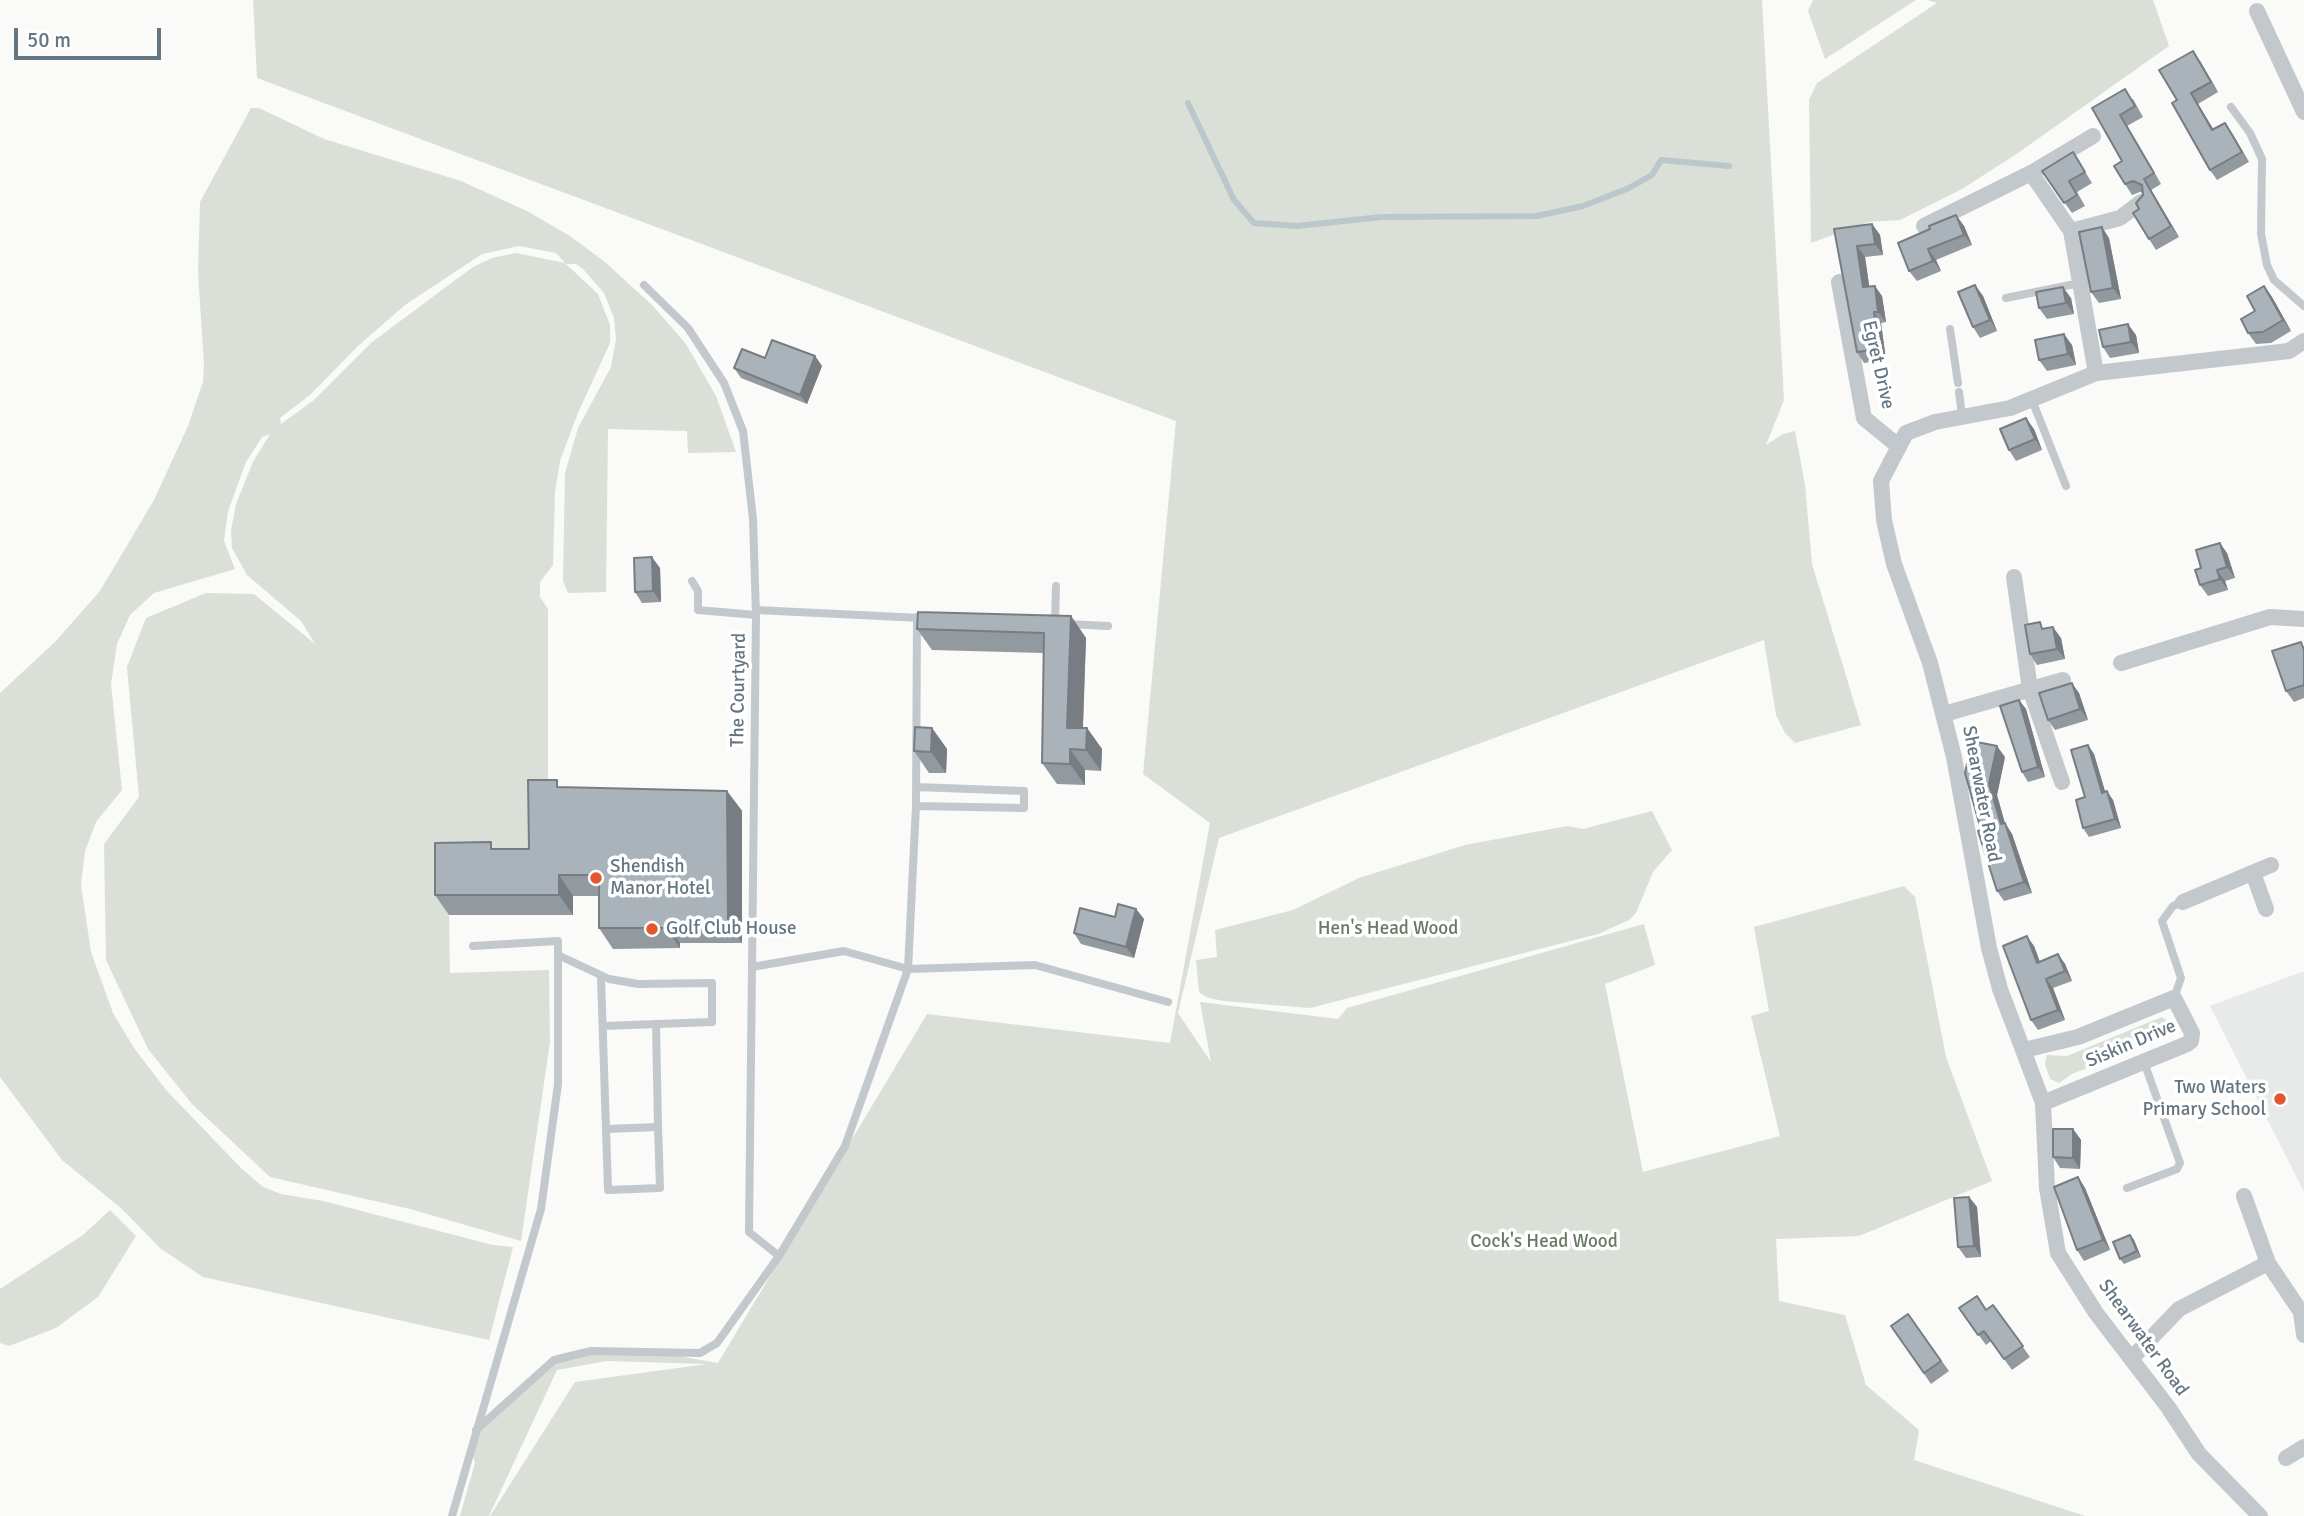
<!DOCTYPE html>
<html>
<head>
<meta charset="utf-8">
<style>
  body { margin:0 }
  #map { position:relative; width:2304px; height:1516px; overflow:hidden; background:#fafaf8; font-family:Signika,sans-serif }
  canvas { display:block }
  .scale { position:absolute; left:14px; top:28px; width:147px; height:32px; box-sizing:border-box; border:4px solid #657683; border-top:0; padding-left:9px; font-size:21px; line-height:24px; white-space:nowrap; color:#657683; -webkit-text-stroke:5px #fff; paint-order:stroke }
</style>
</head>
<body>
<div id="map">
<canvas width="2304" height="1516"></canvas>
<div class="scale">50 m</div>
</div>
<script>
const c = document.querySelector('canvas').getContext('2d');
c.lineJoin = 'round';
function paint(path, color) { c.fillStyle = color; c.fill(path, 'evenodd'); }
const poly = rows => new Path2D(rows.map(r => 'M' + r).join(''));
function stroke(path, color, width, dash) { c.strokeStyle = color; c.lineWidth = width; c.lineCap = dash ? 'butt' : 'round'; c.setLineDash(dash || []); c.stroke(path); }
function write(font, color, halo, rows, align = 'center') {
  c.font = font + ' Signika,sans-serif'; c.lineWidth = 7; c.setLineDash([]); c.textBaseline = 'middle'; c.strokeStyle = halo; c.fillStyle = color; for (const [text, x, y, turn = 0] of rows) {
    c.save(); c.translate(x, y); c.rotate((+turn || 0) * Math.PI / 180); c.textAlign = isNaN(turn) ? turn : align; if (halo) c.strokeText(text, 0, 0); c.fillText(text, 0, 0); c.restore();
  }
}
paint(poly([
  [2304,971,2304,1192,2210,1006]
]), '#e8e9e9');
paint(poly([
  [253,0,1762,0,1784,400,1766,445,1783,434,1795,431,1805,485,1812,564,1861,725,1795,743,1785,733,1776,715,1764,640,1219,838,1178,1013,1211,1062,1200,1002,1338,1019,1347,1008,1644,924,1655,965,1605,984,1643,1172,1780,1136,1751,1016,1769,1011,1754,927,1904,886,1915,897,1946,1057,1992,1181,1859,1236,1776,1239,1779,1301,1845,1315,1866,1385,1919,1430,1914,1460,2085,1516,490,1516,575,1382,707,1364,607,1361,557,1370,489,1516,460,1516,475,1463,470,1447,488,1418,554,1363,592,1355,666,1354,718,1363,927,1014,1170,1043,1210,823,1143,774,1176,421,257,78],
  [1813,0,1916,0,1825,59,1808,11],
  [1927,0,2153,0,2169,46,2015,155,1962,189,1900,220,1868,222,1811,243,1809,100,1817,83,1937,3],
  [251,108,259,108,324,139,461,181,527,211,570,236,605,262,653,306,686,344,716,396,736,452,688,453,687,431,608,429,606,592,568,593,563,581,565,473,578,428,611,367,616,339,614,318,604,293,583,269,576,264,566,264,598,294,610,325,610,343,577,415,560,461,555,492,553,565,540,582,540,597,548,609,548,796,537,861,449,915,450,973,549,970,550,1042,521,1241,410,1209,270,1177,192,1104,148,1049,106,960,104,844,139,797,127,667,146,618,206,593,254,594,315,644,301,621,247,575,232,548,231,531,236,504,253,462,270,434,262,437,246,462,228,511,224,541,235,569,154,593,130,615,117,644,111,684,122,790,96,822,85,851,81,885,91,952,113,1013,134,1048,166,1090,241,1168,263,1187,281,1194,323,1201,493,1245,513,1247,489,1340,203,1277,160,1248,122,1209,62,1160,0,1077,0,693,55,642,100,591,154,500,188,426,203,382,204,365,198,271,200,202],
  [519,246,556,253,565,263,516,253,492,258,473,267,372,342,314,400,281,424,280,418,310,395,358,346,405,305,482,254],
  [1652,811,1672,850,1653,872,1636,913,1629,920,1598,934,1310,1008,1223,1001,1206,997,1199,992,1196,960,1217,957,1215,930,1293,910,1359,878,1465,845,1567,826,1583,829],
  [2162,1017,2172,1025,2168,1036,2072,1074,2059,1083,2050,1079,2045,1064,2047,1055,2067,1056],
  [110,1210,136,1236,98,1297,56,1328,9,1346,0,1343,0,1289,83,1235]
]), '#dadfd7');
stroke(poly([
  [1188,103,1234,200,1254,223,1296,226,1382,217,1537,216,1583,206,1629,188,1652,175,1661,160,1729,166]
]), '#bbc7cb', 6);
stroke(poly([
  [2231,107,2250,133,2262,159,2261,234,2267,265,2274,280,2304,306],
  [644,285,688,328,724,383,743,431,753,519,756,615,752,967,844,951,908,969,916,806,917,617],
  [2006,298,2080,283],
  [1950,329,1958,383],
  [1959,392,1962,415],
  [2032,400,2066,486],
  [692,581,698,591,698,610,756,615],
  [756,610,921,618],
  [1055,623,1056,586],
  [1067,624,1108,626],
  [916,806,1024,808,1024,791,916,787],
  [560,956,609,979,638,984,712,983,712,1022,603,1026],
  [752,967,749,1232,779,1256],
  [601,977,606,1129,658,1127,656,1024],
  [2174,998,2181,978,2162,921,2173,906,2183,902],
  [606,1129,608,1190,660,1188,658,1127],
  [2127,1188,2177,1169,2180,1163,2144,1062],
  [476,1430,554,1360,591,1351,700,1353,717,1343,779,1256,845,1146,908,969,1035,965,1168,1002],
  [452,1516,541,1209,558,1084,558,941,473,946]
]), '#c3c8cc', 8);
stroke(poly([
  [2257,11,2304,112],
  [2031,173,2071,231,2096,373],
  [1924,226,2031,173,2093,136],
  [2071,231,2120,218,2141,202],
  [1839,282,1864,418,1897,445],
  [2014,577,2030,689,2062,782],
  [2121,663,2270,617,2304,619],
  [1944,714,2063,680],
  [2253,873,2266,909],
  [2183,902,2271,865],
  [2024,1050,2078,1037,2174,998,2192,1033,2191,1041,2187,1044,2043,1103],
  [2244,1196,2268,1263],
  [2132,1358,2179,1309,2268,1263,2301,1312,2304,1335],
  [2286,1458,2304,1447],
  [2260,1516,2199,1454,2168,1407,2096,1313,2058,1253,2047,1188,2043,1103,2000,989,1989,948,1954,757,1930,663,1894,564,1884,520,1881,481,1906,433,1935,422,2010,408,2096,373,2289,351,2304,341]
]), '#c3c8cc', 16);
paint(poly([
  [2200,61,2218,92,2198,104,2213,129,2225,123,2249,162,2217,180,2210,170,2177,100],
  [2133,99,2143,117,2127,126,2161,184,2151,190,2179,237,2156,250,2149,239,2139,209,2143,193,2140,192,2132,195,2125,184,2122,161,2092,108],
  [2073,152,2092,183,2077,192,2085,206,2072,213,2042,171],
  [1956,215,1964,226,1972,245,1936,260,1941,271,1917,281,1909,271,1930,229],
  [1872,224,1880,235,1883,255,1865,257,1869,286,1882,296,1886,322,1881,323,1886,360,1864,363,1857,352,1834,229],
  [2109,238,2121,299,2099,303,2091,292],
  [1975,285,1983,296,1997,331,1980,338,1973,327],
  [2264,286,2272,297,2291,331,2271,343,2256,344,2248,333],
  [2071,298,2074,314,2047,319,2039,308],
  [2136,335,2139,353,2110,358,2103,347],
  [2072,345,2076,365,2047,371,2039,360],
  [815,356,822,366,807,404,741,378,734,368,765,358],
  [2034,429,2042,450,2016,461,2009,450],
  [2227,553,2235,578,2225,581,2228,590,2208,596,2200,585,2201,568],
  [660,568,661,602,642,603,635,592],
  [1071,616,1086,638,1083,728,1087,728,1102,749,1101,771,1085,770,1085,785,1057,784,1042,763,1044,653,932,650,917,629],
  [2045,629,2061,638,2065,659,2037,665,2030,654],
  [2304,646,2304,698,2294,702,2286,691],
  [2079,693,2088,720,2055,730,2048,720],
  [2019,700,2026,709,2045,777,2028,782,2022,772],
  [932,728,947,749,946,773,929,773,914,751],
  [2088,745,2094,754,2105,792,2113,800,2121,828,2089,837,2083,828],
  [2005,757,1997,795,2005,823,2012,834,2032,893,2004,901,1997,891,1981,830],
  [563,787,727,791,742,811,742,943,680,943,680,948,613,949,599,928,599,896,573,896,573,915,449,915,435,895,495,849,529,849],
  [1136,909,1144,919,1134,958,1081,944,1074,933],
  [2034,946,2040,962,2058,954,2065,964,2072,981,2053,988,2065,1020,2038,1030,2031,1020],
  [2073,1129,2081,1140,2080,1169,2060,1168,2053,1157],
  [2078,1177,2085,1188,2110,1250,2084,1261,2077,1250],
  [1969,1197,1977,1207,1981,1257,1966,1258,1958,1247],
  [2130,1235,2134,1240,2141,1257,2124,1264,2120,1259],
  [1993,1305,2030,1357,2012,1370,1991,1341,1986,1345,1959,1308,1986,1310],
  [1908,1314,1949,1371,1931,1384,1891,1326]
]), '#929a9f');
paint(poly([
  [2193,51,2200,61,2218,92,2211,82],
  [2191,93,2198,104,2220,140,2212,130],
  [2120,115,2127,126,2161,184,2154,173],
  [2225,123,2232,133,2249,162,2242,152],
  [2144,179,2151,190,2179,237,2171,226],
  [1956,215,1964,226,1972,245,1964,235],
  [1872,224,1880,235,1883,255,1875,244],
  [2102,227,2109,238,2121,299,2113,288],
  [1857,246,1865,257,1871,298,1863,287],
  [1928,249,1936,260,1941,271,1933,261],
  [1975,285,1983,296,1997,331,1990,320],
  [1875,286,1882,296,1886,322,1878,312],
  [2264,286,2272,297,2291,331,2283,320],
  [2063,287,2071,298,2074,314,2066,303],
  [1874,312,1881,323,1886,360,1879,349],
  [2128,324,2136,335,2139,353,2131,342],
  [2064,334,2072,345,2076,365,2068,354],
  [815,356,822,366,807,404,800,395],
  [2026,418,2034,429,2042,450,2035,439],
  [2220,543,2227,553,2235,578,2227,567],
  [652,557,660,568,661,602,653,591],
  [2217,570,2225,581,2228,590,2220,579],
  [1071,616,1086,638,1082,749,1067,728],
  [2053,627,2061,638,2065,659,2057,649],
  [2072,683,2079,693,2088,720,2080,709],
  [2019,700,2026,709,2045,777,2038,767],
  [932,728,947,749,946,773,931,752],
  [1087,728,1102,749,1101,771,1086,750],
  [2088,745,2094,754,2108,801,2102,793],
  [1997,746,2005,757,1997,795,2008,835,2001,824,1989,784],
  [1070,749,1085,770,1085,785,1070,764],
  [727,791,742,811,742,943,728,923],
  [2107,791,2113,800,2121,828,2115,819],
  [2005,823,2012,834,2032,893,2024,882],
  [559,875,573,896,573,915,559,895],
  [1136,909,1144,919,1134,958,1126,947],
  [666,923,680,943,680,948,666,928],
  [2027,936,2034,946,2044,973,2037,963],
  [2058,954,2065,964,2072,981,2065,971],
  [2046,979,2053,988,2065,1020,2058,1010],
  [2073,1129,2081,1140,2080,1169,2073,1158],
  [2078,1177,2085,1188,2110,1250,2103,1240],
  [1969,1197,1977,1207,1981,1257,1974,1246],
  [2130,1235,2134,1240,2141,1257,2137,1251]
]), '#777d82');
const building = poly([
  [2193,51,2211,82,2191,93,2212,130,2225,123,2242,152,2210,170,2172,103,2177,100,2159,70,2193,51],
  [2125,89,2135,106,2120,115,2154,173,2144,179,2171,226,2149,239,2133,213,2139,209,2136,203,2143,195,2142,185,2133,181,2125,184,2114,166,2122,161,2092,108,2125,89],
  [2073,152,2085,172,2069,181,2077,195,2064,203,2042,171,2073,152],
  [1956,215,1964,235,1928,249,1933,261,1909,271,1898,243,1930,229,1929,226,1956,215],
  [1872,224,1875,244,1857,246,1863,287,1875,286,1878,312,1874,312,1879,349,1857,352,1834,229,1872,224],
  [2102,227,2113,288,2091,292,2079,232,2102,227],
  [1975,285,1990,320,1973,327,1958,292,1975,285],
  [2264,286,2283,320,2263,332,2248,333,2241,319,2255,311,2247,296,2264,286],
  [2063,287,2066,303,2039,308,2036,292,2063,287],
  [2128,324,2131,342,2103,347,2099,330,2128,324],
  [2064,334,2068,354,2039,360,2035,340,2064,334],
  [772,340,815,356,800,395,734,368,742,349,765,358,772,340],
  [2026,418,2035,439,2009,450,2000,429,2026,418],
  [2220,543,2227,567,2217,570,2220,579,2200,585,2195,570,2201,568,2196,550,2220,543],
  [652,557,653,591,635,592,634,558,652,557],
  [918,612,1071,616,1067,728,1087,728,1086,750,1070,749,1070,764,1042,763,1044,633,917,629,918,612],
  [2040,622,2042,629,2053,627,2057,649,2030,654,2025,625,2040,622],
  [2301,642,2304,650,2304,685,2286,691,2272,651,2301,642],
  [2072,683,2080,709,2048,720,2039,693,2072,683],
  [2019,700,2038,767,2022,772,2000,706,2019,700],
  [915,727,932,728,931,752,914,751,915,727],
  [1972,741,1997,746,1989,784,2001,824,2005,823,2024,882,1997,891,1978,831,1981,830,1965,773,1972,741],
  [2088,745,2102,793,2107,791,2115,819,2083,828,2076,800,2085,797,2071,750,2088,745],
  [528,780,557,780,557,787,727,791,728,923,666,923,666,928,599,928,599,875,559,875,559,895,435,895,435,843,491,842,491,849,529,849,528,780],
  [1118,904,1136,909,1126,947,1074,933,1080,908,1115,917,1118,904],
  [2027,936,2037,963,2058,954,2065,971,2046,979,2058,1010,2031,1020,2003,946,2027,936],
  [2053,1129,2073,1129,2073,1158,2053,1157,2053,1129],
  [2078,1177,2103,1240,2077,1250,2054,1187,2078,1177],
  [1969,1197,1974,1246,1958,1247,1954,1198,1969,1197],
  [2130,1235,2137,1251,2120,1259,2113,1242,2130,1235],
  [1977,1296,1986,1310,1993,1305,2023,1346,2004,1359,1984,1331,1978,1335,1959,1308,1977,1296],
  [1908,1314,1941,1361,1924,1373,1891,1326,1908,1314]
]);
paint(building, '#aab3b9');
stroke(building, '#777d82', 2);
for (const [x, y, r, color] of [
  [596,878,7,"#e4572e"],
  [652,929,7,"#e4572e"],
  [2280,1099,7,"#e4572e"]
]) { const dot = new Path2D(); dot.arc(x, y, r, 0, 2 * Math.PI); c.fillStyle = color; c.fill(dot); stroke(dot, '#fff', 2.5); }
write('19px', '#657683', '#fff', [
  ["Egret Drive",1878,365,77],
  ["The Courtyard",739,690,-89],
  ["Shearwater Road",1981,794,79],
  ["Siskin Drive",2131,1044,-23],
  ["Shearwater Road",2143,1338,54]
]);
write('19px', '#657683', '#fff', [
  ["Shendish",610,867],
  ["Manor Hotel",610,889],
  ["Golf Club House",666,929],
  ["Two Waters",2266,1088,"right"],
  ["Primary School",2266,1110,"right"]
], 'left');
write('19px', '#687a64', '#fff', [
  ["Hen's Head Wood",1388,929],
  ["Cock's Head Wood",1544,1242]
]);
</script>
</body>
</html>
